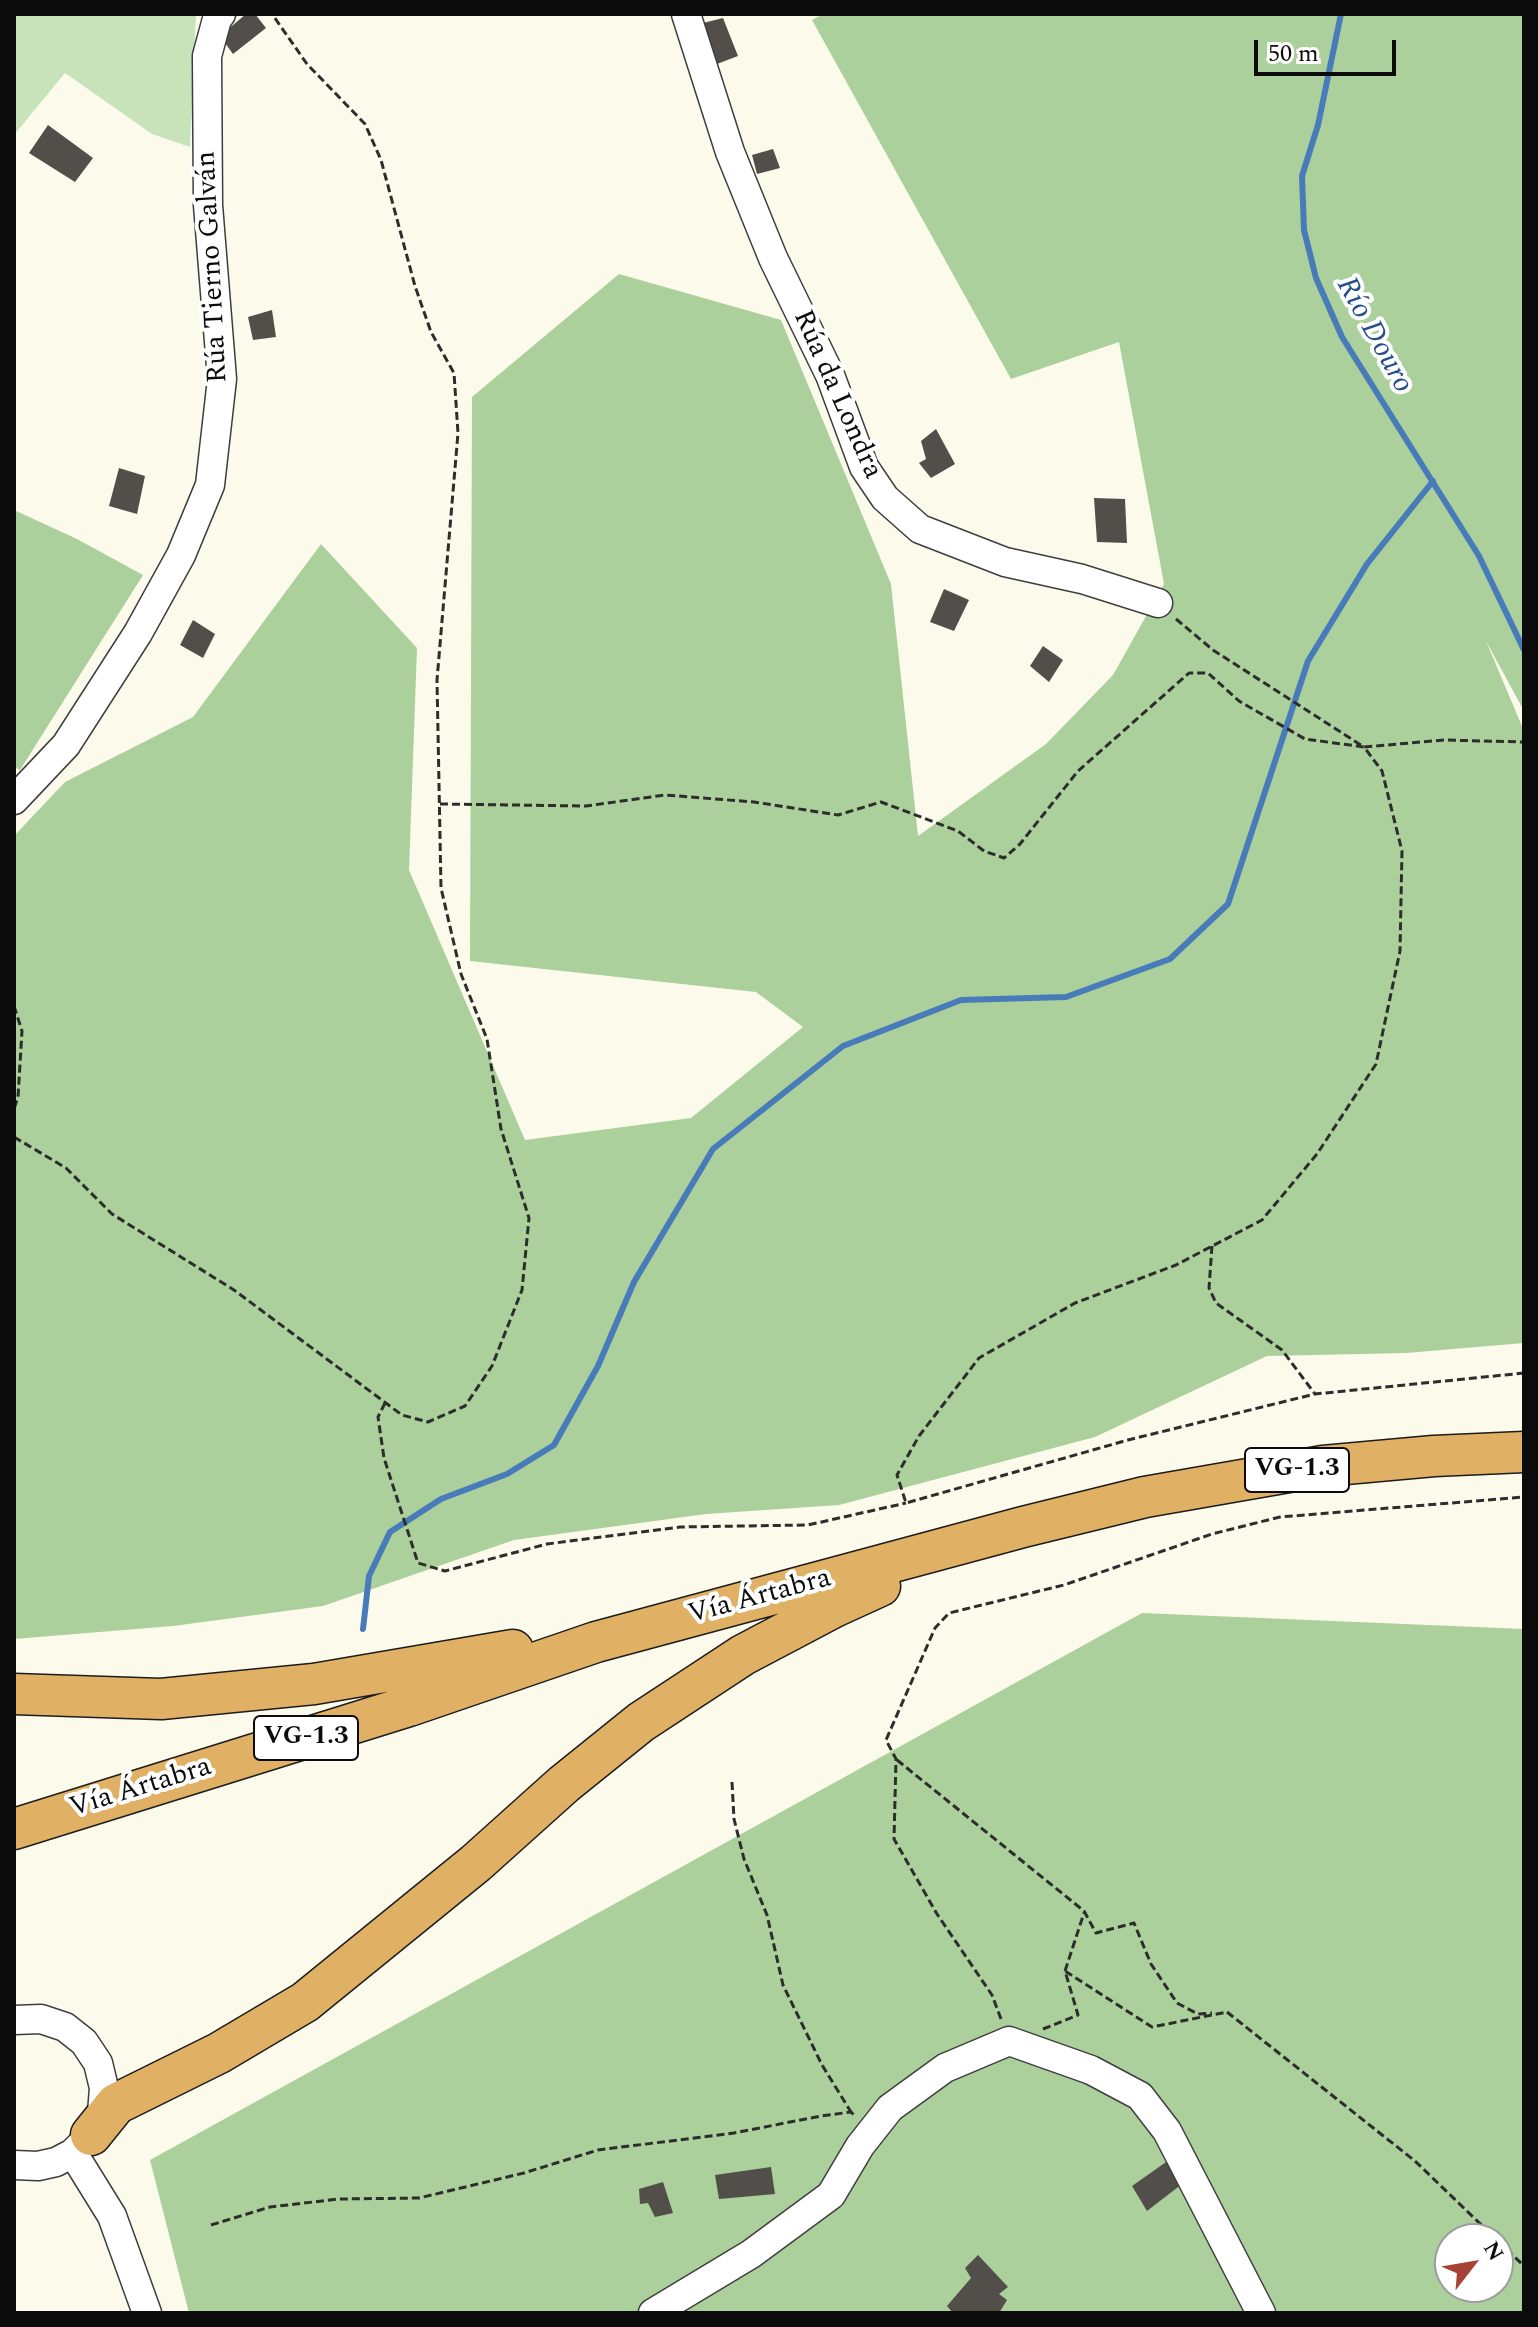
<!DOCTYPE html>
<html>
<head>
<meta charset="utf-8">
<style>
  body { margin:0 }
  #map { position:relative; width:1538px; height:2327px; overflow:hidden; background:#fcfbeb; font-family:Spectral,serif }
  canvas { display:block }
  .frame { position:absolute; inset:0; border:16px solid #0b0b0b; pointer-events:none }
  .north { position:absolute; left:1434px; top:2223px; width:80px; height:80px; box-sizing:border-box; background:#fff; border:2px solid #9d9d9d; border-radius:50%; rotate:59deg; font-size:22px; font-weight:700; line-height:32px; text-align:center; color:#0b0b0b }
  .north::after { content:''; display:block; margin:auto; width:28px; height:36px; background:#a74236; clip-path:polygon(50% 0,100% 100%,50% 72%,0 100%) }
  .scale { position:absolute; left:1254px; top:40px; width:142px; height:36px; box-sizing:border-box; border:4px solid #0b0b0b; border-top:0; padding-left:10px; font-size:24px; line-height:28px; white-space:nowrap; color:#0b0b0b; -webkit-text-stroke:6px #fff; paint-order:stroke }
</style>
</head>
<body>
<div id="map">
<canvas width="1538" height="2327"></canvas>
<div class="frame"></div>
<div class="north">N</div>
<div class="scale">50 m</div>
</div>
<script>
const c = document.querySelector('canvas').getContext('2d');
c.lineJoin = 'round';
function paint(path, color) { c.fillStyle = color; c.fill(path, 'evenodd'); }
const poly = rows => new Path2D(rows.map(r => 'M' + r).join(''));
function stroke(path, color, width, dash) { c.strokeStyle = color; c.lineWidth = width; c.lineCap = dash ? 'butt' : 'round'; c.setLineDash(dash || []); c.stroke(path); }
function write(font, color, halo, rows, align = 'center') {
  c.font = font + ' Spectral,serif'; c.lineWidth = 8; c.setLineDash([]); c.textBaseline = 'middle'; c.strokeStyle = halo; c.fillStyle = color; for (const [text, x, y, turn = 0] of rows) {
    c.save(); c.translate(x, y); c.rotate((+turn || 0) * Math.PI / 180); c.textAlign = isNaN(turn) ? turn : align; if (halo) c.strokeText(text, 0, 0); c.fillText(text, 0, 0); c.restore();
  }
}
paint(poly([
  [14,14,196,14,190,147,152,134,65,73,14,135]
]), '#c8e2ba');
paint(poly([
  [823,14,1524,14,1524,711,1486,641,1524,731,1524,1343,1406,1353,1267,1356,1095,1437,839,1505,706,1514,514,1540,323,1606,173,1626,14,1639,14,836,65,782,193,717,321,544,417,648,409,870,525,1140,691,1118,803,1027,756,992,470,961,472,397,619,274,781,320,891,584,918,836,1046,744,1113,675,1164,584,1119,342,1011,379,812,20],
  [14,510,77,539,143,575,20,770,14,767],
  [1142,1613,1524,1629,1524,2313,189,2313,150,2160],
  [1450,2239,1498,2239,1498,2287,1450,2287]
]), '#abd09b');
stroke(poly([
  [1341,14,1318,125,1302,176,1304,230,1316,278,1342,337,1479,556,1524,650],
  [363,1629,369,1576,390,1532,441,1499,507,1474,554,1445,598,1366,634,1282,713,1149,843,1046,961,1000,1066,997,1170,959,1228,904,1308,661,1367,564,1433,481]
]), '#477bba', 6);
paint(poly([
  [246,14,255,14,266,28,233,54,220,36],
  [723,18,738,56,717,64,703,23],
  [48,125,93,158,75,182,29,153],
  [773,149,780,168,757,174,752,155],
  [272,310,276,337,253,340,248,317],
  [936,429,955,464,931,478,919,463,926,459,921,441],
  [119,468,145,476,137,514,109,506],
  [1094,498,1125,499,1127,543,1097,542],
  [944,589,969,600,954,631,930,622],
  [193,620,215,634,203,658,180,645],
  [1043,646,1063,660,1049,682,1030,666],
  [1169,2160,1182,2184,1147,2211,1132,2186],
  [771,2167,775,2194,719,2199,715,2175],
  [663,2182,673,2213,655,2217,648,2203,640,2204,639,2189],
  [978,2255,1008,2287,999,2294,1007,2300,999,2313,953,2313,947,2306,971,2278,965,2268]
]), '#524e49');
const minor = poly([
  [686,14,730,152,773,258,830,375,864,467,885,498,920,529,1005,562,1082,579,1158,603],
  [14,800,66,745,138,633,181,555,210,485,222,379,208,205,207,56,217,19,221,14],
  [14,2020,41,2019,65,2027,84,2042,98,2063,104,2088,102,2113,91,2135,73,2153,56,2162,38,2166,14,2165],
  [73,2153,112,2216,147,2313],
  [653,2313,751,2254,831,2195,860,2146,890,2108,945,2068,1009,2041,1091,2070,1140,2096,1167,2131,1261,2313]
]);
const highway = poly([
  [14,1694,161,1699,314,1684,513,1650],
  [14,1829,409,1706,596,1642,1023,1527,1145,1497,1323,1466,1434,1456,1524,1452],
  [91,2135,116,2104,219,2053,305,2002,476,1863,564,1784,641,1722,743,1655,834,1607,880,1586]
]);
stroke(minor, '#3e3e3e', 31);
stroke(highway, '#1c1c1c', 43);
stroke(poly([
  [1176,619,1213,650,1364,747,1444,740,1524,742],
  [440,804,586,806,665,795,754,802,838,815,881,802,958,831,984,851,1004,858,1020,844,1078,771,1189,673,1208,673,1239,701,1305,739,1364,747,1382,771,1402,851,1400,951,1376,1064,1317,1154,1262,1220,1176,1265,1075,1303,979,1358,919,1436,897,1475,906,1503,1128,1440,1315,1394,1524,1373],
  [14,1006,22,1031,18,1097,14,1109],
  [14,1137,66,1168,112,1214,234,1290,402,1415,428,1422,465,1406,492,1366,522,1290,529,1218,501,1129,487,1039,461,974,441,888,437,680,458,433,454,373,431,332,415,286,381,160,365,124,307,64,272,14],
  [1212,1246,1209,1288,1216,1303,1282,1350,1315,1394],
  [385,1403,378,1417,384,1458,418,1563,445,1571,547,1544,680,1527,808,1525,906,1503],
  [897,1760,1084,1911,1096,1933,1134,1923,1151,1964,1177,2003,1198,2014,1212,2013],
  [732,1782,734,1819,744,1859,767,1915,783,1985,822,2065,851,2112],
  [1065,1971,1084,1913],
  [1227,2012,1415,2161,1496,2239],
  [1001,2019,992,1995,937,1914,894,1839,896,1759,886,1740,935,1628,949,1613,1064,1585,1212,1534,1280,1517,1524,1497],
  [1043,2029,1078,2015,1065,1971,1152,2027,1227,2012],
  [211,2225,270,2207,339,2199,419,2198,524,2173,598,2150,734,2133,821,2116,851,2112,854,2115],
  [1498,2241,1524,2266]
]), '#2d2d2d', 3, [8, 4]);
stroke(minor, '#fff', 28);
stroke(highway, '#e0b065', 40);
for (const [x, y, w] of [
  [1297,1470,104],
  [306,1738,104]
]) { const box = new Path2D(); box.roundRect(x - w / 2, y - 22, w, 44, 6); c.fillStyle = '#fff'; c.fill(box); stroke(box, '#0b0b0b', 2); }
write('bold 26px', '#0b0b0b', null, [
  ["VG-1.3",1297,1470],
  ["VG-1.3",306,1738]
]);
write('28px', '#0b0b0b', '#fff', [
  ["Rúa Tierno Galván",214,267,-93],
  ["Rúa da Londra",836,395,66],
  ["Vía Ártabra",760,1598,-15],
  ["Vía Ártabra",141,1789,-17]
]);
write('italic 30px', '#264f8b', '#fff', [
  ["Río Douro",1373,336,61]
]);
</script>
</body>
</html>
